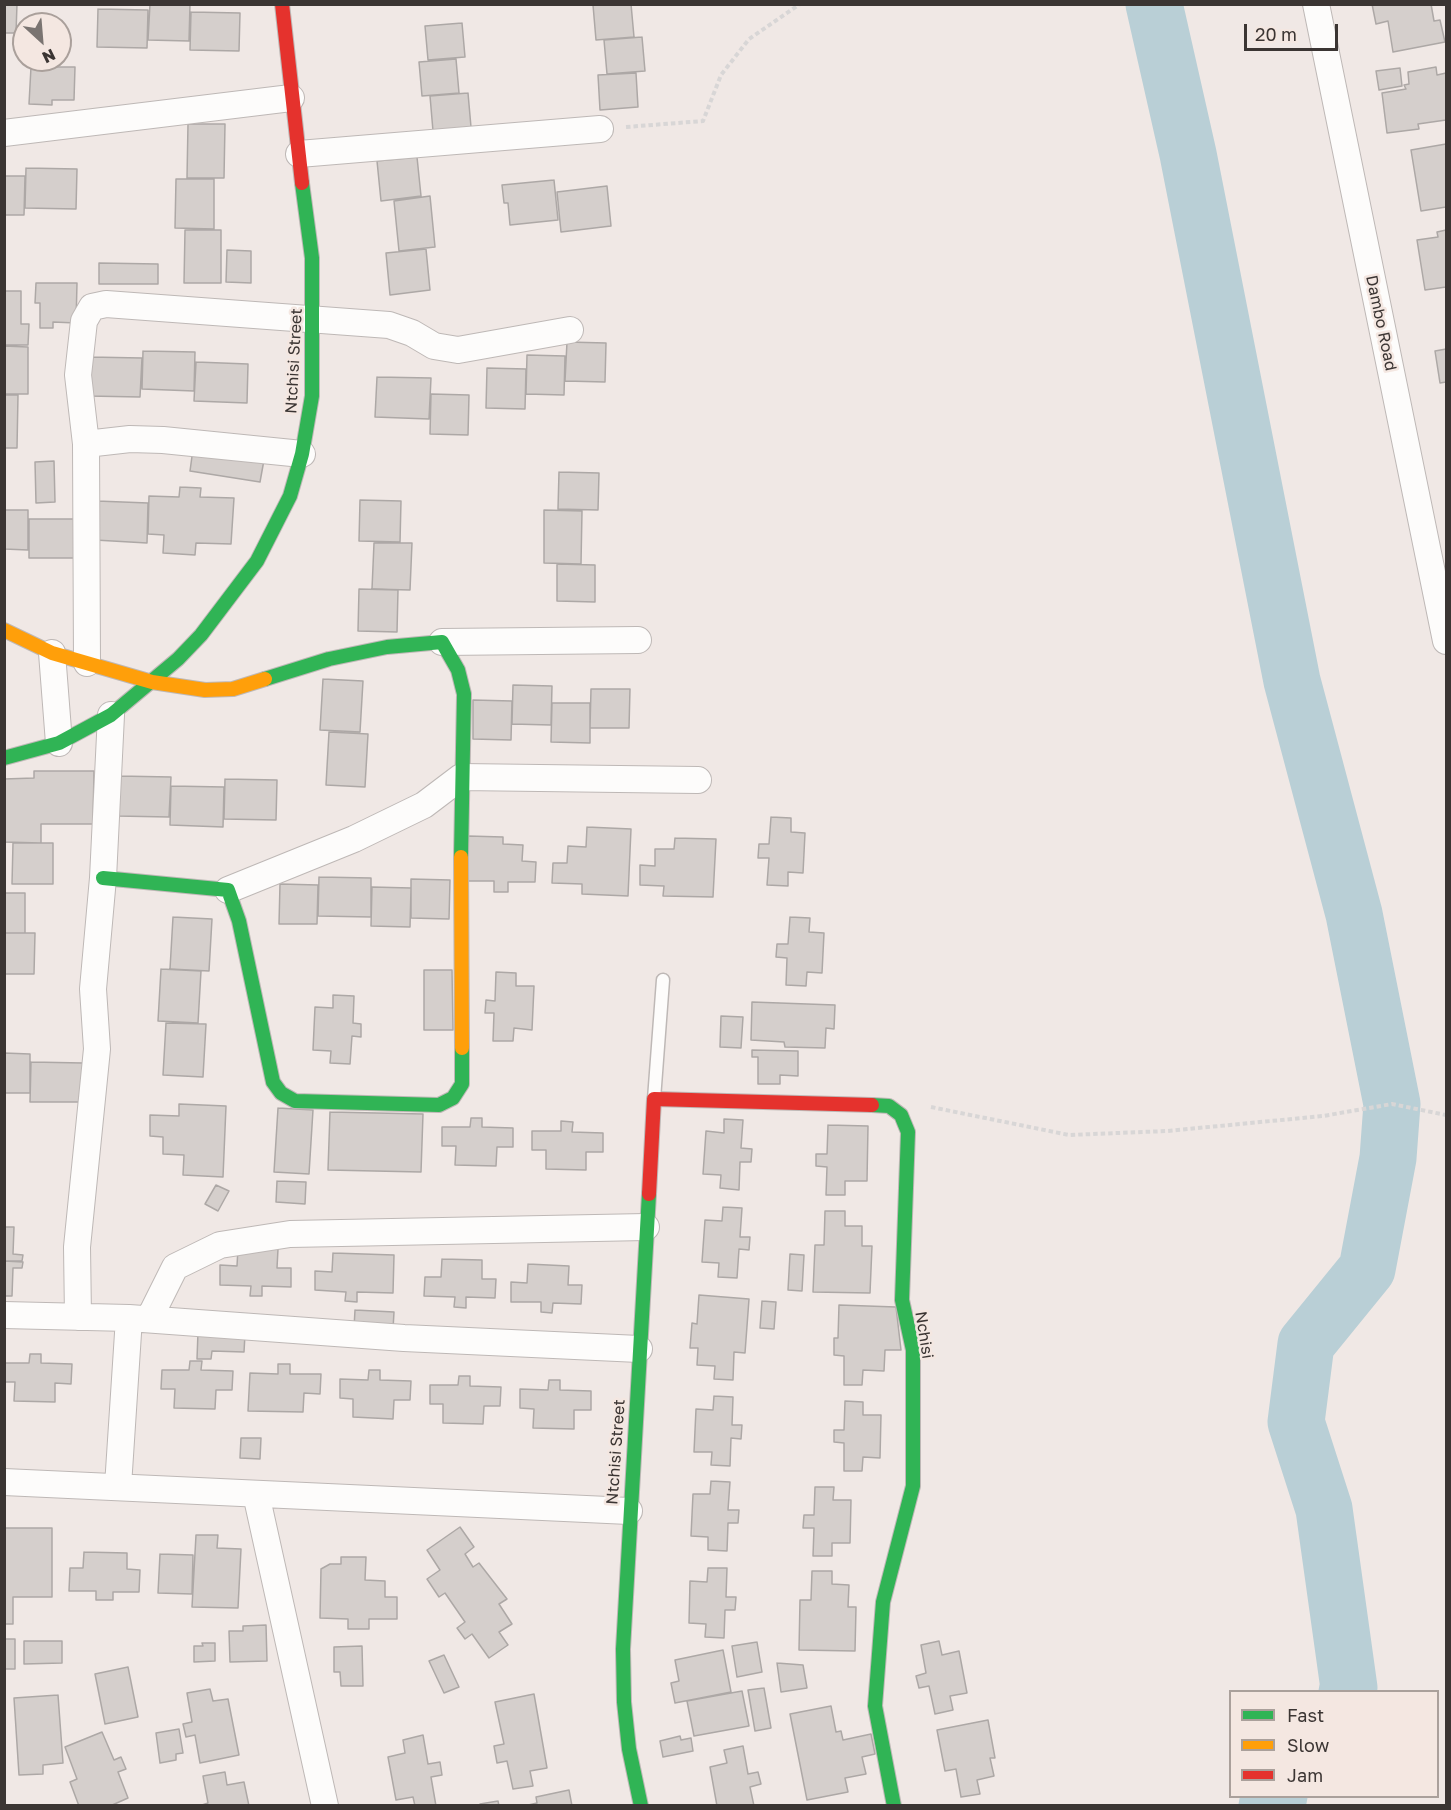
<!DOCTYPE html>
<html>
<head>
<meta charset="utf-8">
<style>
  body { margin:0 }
  #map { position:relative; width:1451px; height:1810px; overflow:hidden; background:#f0e8e5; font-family:"Golos Text",sans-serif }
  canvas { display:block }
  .frame { position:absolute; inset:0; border:6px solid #3b3533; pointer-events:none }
  .legend { position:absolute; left:1229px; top:1690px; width:210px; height:108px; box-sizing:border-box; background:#f4e7e1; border:2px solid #aaa09b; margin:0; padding:8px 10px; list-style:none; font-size:18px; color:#3b3533 }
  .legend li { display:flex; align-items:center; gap:12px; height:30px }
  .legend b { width:30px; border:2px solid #aaa09b }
  .north { position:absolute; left:12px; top:12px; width:60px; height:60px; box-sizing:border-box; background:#f4e7e1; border:2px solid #aaa09b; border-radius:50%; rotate:154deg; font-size:16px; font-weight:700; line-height:24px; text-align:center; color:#3b3533 }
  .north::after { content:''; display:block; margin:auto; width:21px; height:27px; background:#7a7471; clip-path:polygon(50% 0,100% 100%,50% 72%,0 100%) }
  .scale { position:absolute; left:1244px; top:24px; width:94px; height:27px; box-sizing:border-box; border:3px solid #3b3533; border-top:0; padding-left:8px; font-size:18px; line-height:21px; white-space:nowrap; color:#3b3533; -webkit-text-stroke:4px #f4e7e1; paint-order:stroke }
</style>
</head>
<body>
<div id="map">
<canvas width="1451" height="1810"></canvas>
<div class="frame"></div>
<ul class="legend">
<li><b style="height:8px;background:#30b455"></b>Fast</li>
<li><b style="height:8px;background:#ff9f0a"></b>Slow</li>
<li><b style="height:8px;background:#e5322d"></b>Jam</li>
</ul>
<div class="north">N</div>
<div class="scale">20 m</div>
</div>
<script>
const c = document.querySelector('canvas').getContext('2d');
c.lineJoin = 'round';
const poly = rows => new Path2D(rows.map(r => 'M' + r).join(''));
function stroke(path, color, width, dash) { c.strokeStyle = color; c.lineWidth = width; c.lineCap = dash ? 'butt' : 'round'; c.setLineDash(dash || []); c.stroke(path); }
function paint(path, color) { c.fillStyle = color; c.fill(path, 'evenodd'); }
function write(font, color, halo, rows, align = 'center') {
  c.font = font + ' "Golos Text",sans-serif'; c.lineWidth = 5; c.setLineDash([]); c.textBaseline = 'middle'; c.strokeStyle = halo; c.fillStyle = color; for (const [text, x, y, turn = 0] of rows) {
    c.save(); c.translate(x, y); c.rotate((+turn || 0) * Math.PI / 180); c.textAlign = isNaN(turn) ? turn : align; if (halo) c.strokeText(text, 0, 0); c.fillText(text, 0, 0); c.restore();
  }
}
stroke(poly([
  [1154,4,1188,154,1292,681,1354,914,1392,1104,1388,1158,1367,1269,1306,1344,1296,1422,1324,1509,1349,1688,1347,1692],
  [1267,1806,1279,1796]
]), '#b9cfd6', 57);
const building = poly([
  [4,4,17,4,16,33,4,33,4,4],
  [150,4,190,4,189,41,148,40,150,4],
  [631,4,634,37,596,40,593,5,631,4],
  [1372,4,1431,4,1434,21,1440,20,1445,42,1393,52,1388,21,1376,24,1372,4],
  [98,9,148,10,147,48,97,47,98,9],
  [191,12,240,13,239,51,190,50,191,12],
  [462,23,465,57,428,60,425,26,462,23],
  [642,37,645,71,607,74,604,40,642,37],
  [456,59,459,93,422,96,419,62,456,59],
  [31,67,75,67,74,100,52,100,52,105,29,104,31,67],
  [1436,67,1437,75,1446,73,1446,120,1418,124,1419,129,1387,133,1382,93,1406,89,1404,85,1409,84,1408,72,1436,67],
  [1400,68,1402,86,1379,90,1376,71,1400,68],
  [636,73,638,107,600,110,598,75,636,73],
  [468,93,471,127,433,131,430,96,468,93],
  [188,124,225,124,224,178,187,178,188,124],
  [1446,144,1446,207,1421,211,1411,150,1446,144],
  [417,157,421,196,381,201,377,161,417,157],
  [26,168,77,169,76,209,25,208,26,168],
  [4,176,25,176,24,215,4,215,4,176],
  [176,179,214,179,214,229,175,228,176,179],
  [554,180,558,220,510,225,508,203,504,203,502,185,554,180],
  [607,186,611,226,561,232,557,192,607,186],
  [430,196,435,247,399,251,394,201,430,196],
  [185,230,221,230,221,283,184,283,185,230],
  [1446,230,1446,291,1446,287,1425,290,1417,240,1438,237,1437,232,1446,230],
  [426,249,430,290,390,295,386,253,426,249],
  [227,250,251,251,251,283,226,282,227,250],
  [99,263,158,264,158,284,99,284,99,263],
  [36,283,77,283,76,323,53,322,53,328,40,328,40,303,35,303,36,283],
  [4,291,21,291,21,324,29,324,28,345,4,345,4,291],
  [567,342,606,343,605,382,565,381,567,342],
  [4,346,28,347,28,394,4,394,4,346],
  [1446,349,1446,382,1440,383,1435,351,1446,349],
  [143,351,195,352,194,391,142,389,143,351],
  [527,355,565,356,564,395,526,394,527,355],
  [89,357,142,358,140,397,88,396,89,357],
  [196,362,248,364,247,403,194,401,196,362],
  [487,368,526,369,525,409,486,408,487,368],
  [377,377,431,378,429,419,375,417,377,377],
  [431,394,469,395,468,435,430,434,431,394],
  [4,395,18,395,17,448,4,448,4,395],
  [193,449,264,460,260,482,190,471,193,449],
  [54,461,55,502,36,503,35,462,54,461],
  [559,472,599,473,598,510,558,509,559,472],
  [180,487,201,488,200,497,234,498,231,544,196,543,195,555,163,553,164,535,148,534,149,496,179,497,180,487],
  [360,500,401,501,400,542,359,541,360,500],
  [97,501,148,503,147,543,95,540,97,501],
  [4,510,28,510,28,550,4,549,4,510],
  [544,510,582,511,581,564,544,563,544,510],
  [29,519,81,519,80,558,29,558,29,519],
  [374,543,412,543,410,590,372,589,374,543],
  [557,564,595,565,595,602,557,601,557,564],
  [359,589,398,590,397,632,358,631,359,589],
  [323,679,363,681,360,732,320,730,323,679],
  [513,685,552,686,551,725,512,724,513,685],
  [591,689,630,689,629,728,590,728,591,689],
  [473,700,512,701,511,740,473,739,473,700],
  [552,703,590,703,590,743,551,742,552,703],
  [329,732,368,734,365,787,326,785,329,732],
  [34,771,94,771,93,824,41,824,41,843,4,842,4,779,34,778,34,771],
  [118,776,171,777,169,817,117,816,118,776],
  [225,779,277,780,276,820,224,819,225,779],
  [171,786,224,787,223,827,170,825,171,786],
  [771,817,791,818,791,832,805,833,803,873,788,872,788,886,767,885,769,858,758,858,759,844,769,844,771,817],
  [587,827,631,829,628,896,582,894,582,884,552,883,553,863,567,863,568,846,586,847,587,827],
  [468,836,503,837,503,844,523,845,522,861,536,862,535,882,508,882,508,892,494,892,494,881,467,881,468,836],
  [675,838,716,839,713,897,663,896,664,886,640,885,640,865,655,866,655,849,674,849,675,838],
  [13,843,53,843,53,884,12,884,13,843],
  [319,877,371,878,371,917,318,916,319,877],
  [411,879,450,880,449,919,411,918,411,879],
  [280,884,318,885,317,924,279,924,280,884],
  [372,887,411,888,410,927,371,926,372,887],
  [4,893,25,893,25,933,4,933,4,893],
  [173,917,212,919,209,971,170,969,173,917],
  [790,917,810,918,809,932,824,933,822,973,807,972,806,986,786,985,787,958,776,957,777,944,788,944,790,917],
  [4,933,35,933,34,974,4,974,4,933],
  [161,969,201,971,198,1023,158,1021,161,969],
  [424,970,452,970,453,1030,424,1030,424,970],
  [496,972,516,973,516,986,534,986,532,1030,514,1028,513,1041,493,1041,494,1013,485,1013,486,1000,495,1001,496,972],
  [333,995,354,996,353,1023,361,1024,361,1037,352,1036,350,1064,330,1063,331,1051,313,1050,315,1007,333,1008,333,995],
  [752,1002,835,1005,834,1029,826,1028,825,1048,785,1047,784,1042,751,1040,752,1002],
  [721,1016,743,1017,741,1048,720,1047,721,1016],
  [166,1023,206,1024,203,1077,163,1075,166,1023],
  [752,1050,798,1051,798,1076,780,1075,780,1084,758,1084,758,1057,752,1057,752,1050],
  [4,1053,30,1054,30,1093,4,1093,4,1053],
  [31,1062,83,1063,82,1102,30,1102,31,1062],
  [179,1104,226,1106,223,1177,183,1175,184,1155,163,1154,163,1137,150,1136,150,1115,179,1116,179,1104],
  [278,1108,313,1110,309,1174,274,1172,278,1108],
  [330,1112,423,1114,421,1172,328,1170,330,1112],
  [471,1118,482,1118,482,1127,513,1128,513,1147,497,1147,496,1166,455,1165,456,1146,442,1146,442,1127,470,1127,471,1118],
  [724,1119,743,1120,741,1148,752,1149,751,1162,740,1162,739,1190,720,1188,721,1175,703,1174,706,1131,724,1133,724,1119],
  [561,1121,573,1122,572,1132,603,1133,603,1152,586,1152,586,1170,546,1169,546,1150,532,1150,532,1131,561,1131,561,1121],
  [828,1125,868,1126,867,1181,845,1181,845,1195,826,1195,827,1167,816,1166,816,1154,827,1154,828,1125],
  [277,1181,306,1182,305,1204,276,1202,277,1181],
  [216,1185,229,1191,218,1211,205,1204,216,1185],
  [723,1207,742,1208,740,1237,750,1237,749,1250,739,1249,737,1278,718,1277,719,1263,702,1262,705,1220,722,1221,723,1207],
  [825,1211,845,1211,845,1226,862,1226,862,1246,872,1246,870,1293,813,1292,815,1245,824,1245,825,1211],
  [4,1227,14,1227,13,1254,23,1255,22,1261,4,1261,4,1227],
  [238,1248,278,1249,277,1268,291,1268,291,1287,262,1286,262,1296,250,1296,251,1286,220,1285,220,1265,237,1266,238,1248],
  [333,1253,394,1255,393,1293,357,1292,357,1302,345,1301,346,1292,315,1290,315,1271,332,1272,333,1253],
  [790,1254,804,1255,802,1291,788,1290,790,1254],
  [442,1259,482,1260,482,1279,496,1279,495,1298,466,1297,466,1308,454,1307,455,1297,424,1296,425,1277,441,1277,442,1259],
  [4,1261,23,1262,22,1268,13,1268,12,1296,4,1296,4,1261],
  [528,1264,569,1266,568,1285,582,1285,581,1304,553,1303,552,1313,541,1312,541,1302,511,1302,511,1282,527,1283,528,1264],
  [699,1295,749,1299,745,1353,734,1352,733,1380,714,1379,715,1366,697,1365,698,1348,690,1348,692,1323,697,1324,699,1295],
  [762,1301,776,1302,774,1329,760,1328,762,1301],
  [839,1305,896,1307,901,1350,885,1350,884,1371,863,1370,862,1385,844,1385,844,1356,834,1355,834,1338,838,1338,839,1305],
  [355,1310,394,1312,393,1329,354,1328,355,1310],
  [198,1332,245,1334,244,1352,212,1351,211,1359,197,1359,198,1332],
  [30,1354,41,1354,41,1363,72,1364,71,1384,55,1383,55,1402,14,1401,15,1382,4,1382,4,1363,29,1363,30,1354],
  [190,1361,202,1361,201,1370,233,1371,232,1390,216,1390,215,1409,174,1408,175,1389,161,1389,162,1370,189,1370,190,1361],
  [278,1364,290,1364,290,1374,321,1374,320,1394,304,1393,303,1412,248,1411,250,1373,278,1374,278,1364],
  [369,1370,380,1370,380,1380,411,1381,410,1400,394,1400,393,1419,353,1417,353,1399,340,1398,340,1379,368,1380,369,1370],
  [459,1376,470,1376,470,1386,501,1387,500,1406,484,1406,483,1424,443,1423,443,1404,430,1404,430,1385,458,1385,459,1376],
  [549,1380,560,1380,560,1390,591,1391,591,1410,574,1410,574,1429,533,1428,534,1409,520,1408,520,1389,548,1390,549,1380],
  [714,1396,733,1397,732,1425,742,1425,741,1439,731,1438,730,1466,711,1465,712,1452,694,1452,696,1409,713,1410,714,1396],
  [845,1401,863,1402,863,1415,881,1415,880,1458,863,1457,862,1471,844,1471,844,1443,834,1442,834,1430,844,1430,845,1401],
  [241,1438,261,1438,260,1459,240,1458,241,1438],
  [711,1481,730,1482,728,1510,739,1510,738,1523,728,1523,727,1551,708,1550,708,1537,691,1536,693,1494,710,1494,711,1481],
  [815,1487,834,1487,833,1500,851,1500,850,1543,832,1543,832,1556,813,1556,814,1528,803,1528,804,1515,814,1515,815,1487],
  [460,1527,474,1547,465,1554,473,1567,479,1563,507,1599,499,1604,512,1624,499,1632,508,1645,489,1658,472,1634,465,1639,457,1628,465,1622,445,1593,439,1597,427,1579,440,1570,427,1550,460,1527],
  [4,1528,52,1528,52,1597,13,1597,13,1624,4,1624,4,1528],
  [196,1535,218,1535,217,1548,241,1549,238,1608,192,1607,196,1535],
  [84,1552,127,1553,127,1569,140,1570,139,1592,113,1592,113,1600,96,1600,96,1591,69,1591,70,1568,83,1568,84,1552],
  [160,1554,193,1555,192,1594,158,1593,160,1554],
  [341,1557,366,1557,365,1580,385,1581,385,1597,397,1597,397,1619,369,1619,369,1629,348,1629,348,1619,320,1618,321,1569,330,1564,341,1564,341,1557],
  [708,1568,727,1568,726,1597,736,1597,735,1610,725,1610,724,1638,705,1637,706,1624,689,1623,690,1581,707,1582,708,1568],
  [812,1571,832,1571,832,1584,849,1585,848,1607,856,1607,855,1651,799,1650,800,1600,811,1600,812,1571],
  [266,1625,267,1661,230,1662,229,1631,243,1631,243,1626,266,1625],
  [4,1639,15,1639,15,1669,4,1669,4,1639],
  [24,1641,62,1641,62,1663,24,1664,24,1641],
  [939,1641,942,1655,959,1651,967,1693,950,1696,953,1710,935,1714,929,1686,919,1688,916,1676,926,1673,921,1645,939,1641],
  [757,1642,762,1672,737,1677,732,1646,757,1642],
  [202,1643,215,1643,215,1661,194,1662,194,1646,203,1646,202,1643],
  [362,1646,363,1686,341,1686,340,1672,334,1672,334,1647,362,1646],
  [723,1650,731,1692,675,1703,671,1683,679,1681,675,1660,723,1650],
  [444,1655,459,1687,444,1693,429,1661,444,1655],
  [777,1663,803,1665,807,1688,781,1692,777,1663],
  [128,1667,138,1717,105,1724,95,1674,128,1667],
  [764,1688,771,1728,755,1731,748,1690,764,1688],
  [210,1689,213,1701,228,1699,239,1755,200,1763,195,1735,186,1737,183,1724,192,1722,187,1693,210,1689],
  [742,1691,749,1726,694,1736,687,1701,742,1691],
  [534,1694,547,1768,530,1771,533,1786,513,1789,507,1761,497,1763,494,1746,504,1744,495,1702,534,1694],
  [58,1695,63,1763,43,1765,43,1774,19,1775,14,1698,58,1695],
  [831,1706,836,1732,841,1731,843,1740,871,1734,875,1754,862,1757,866,1774,845,1778,848,1792,807,1800,790,1714,831,1706],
  [988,1720,995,1758,990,1758,994,1776,977,1780,980,1794,961,1797,956,1769,945,1771,937,1730,988,1720],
  [179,1729,183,1753,176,1754,176,1760,160,1763,156,1733,179,1729],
  [102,1732,114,1760,121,1757,126,1769,118,1772,128,1798,110,1806,79,1806,70,1782,77,1779,65,1747,102,1732],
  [423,1735,428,1764,440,1762,442,1775,431,1777,436,1806,415,1806,413,1797,396,1800,388,1757,405,1753,403,1740,423,1735],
  [680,1736,681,1740,691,1738,693,1751,663,1757,660,1741,680,1736],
  [743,1746,748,1774,758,1772,761,1784,750,1787,754,1806,717,1806,710,1767,727,1763,724,1750,743,1746],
  [225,1772,227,1785,244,1782,249,1806,199,1806,208,1803,203,1776,225,1772],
  [569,1790,572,1806,524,1806,537,1803,536,1797,569,1790],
  [498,1801,499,1806,480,1806,480,1804,498,1801]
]);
paint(building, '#d5cfcc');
stroke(building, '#ada8a6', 1.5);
const lane = poly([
  [654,1099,663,980]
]);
const street = poly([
  [1316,4,1446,641],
  [4,133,291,98],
  [299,154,600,129],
  [86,444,78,375,84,321,92,307,106,304,389,325,412,333,434,346,458,350,570,330],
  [442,642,638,640],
  [52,653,59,743],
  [87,663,86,444,130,439,163,440,302,454],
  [228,890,354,839,424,805,461,777,698,780],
  [4,1315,129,1318,404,1338,639,1349],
  [78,1317,77,1247,97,1049,93,989,103,878,111,715],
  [149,1319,175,1267,220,1245,290,1234,646,1227],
  [4,1482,629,1511],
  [118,1486,129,1318],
  [256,1494,325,1806]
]);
const fast = poly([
  [265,679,329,659,387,647,442,642,458,670,464,694,461,857],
  [4,758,59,743,111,715,178,659,201,635,257,561,290,496,302,454,312,396,312,258,302,183],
  [103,878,228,890,239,921,273,1082,281,1093,295,1101,439,1105,453,1098,462,1084,462,1048],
  [872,1105,889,1106,901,1115,908,1132,902,1300,913,1350,913,1486,883,1602,875,1706,894,1806],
  [641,1806,629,1749,624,1702,623,1649,649,1194]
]);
const slow = poly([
  [4,630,52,653,152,682,205,690,233,689,265,679],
  [461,857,462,1048]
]);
const jam = poly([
  [282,4,302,183],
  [649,1194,654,1099,872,1105]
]);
stroke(lane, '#beb8b6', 15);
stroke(street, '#beb8b6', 28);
stroke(fast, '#beb8b6', 16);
stroke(slow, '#beb8b6', 16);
stroke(jam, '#beb8b6', 16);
stroke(poly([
  [626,127,703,121,721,75,749,39,800,4],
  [931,1107,1069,1135,1167,1131,1323,1116,1392,1104,1446,1115]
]), '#d8d6d6', 4, [4.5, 3]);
stroke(lane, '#fdfcfb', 12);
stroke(street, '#fdfcfb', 26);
stroke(fast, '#30b455', 14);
stroke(slow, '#ff9f0a', 14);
stroke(jam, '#e5322d', 14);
write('16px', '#3b3533', '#f4e7e1', [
  ["Dambo Road",1381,323,78],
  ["Ntchisi Street",294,361,-87],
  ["Nchisi",924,1335,81],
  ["Ntchisi Street",616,1452,-86]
]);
</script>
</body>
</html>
